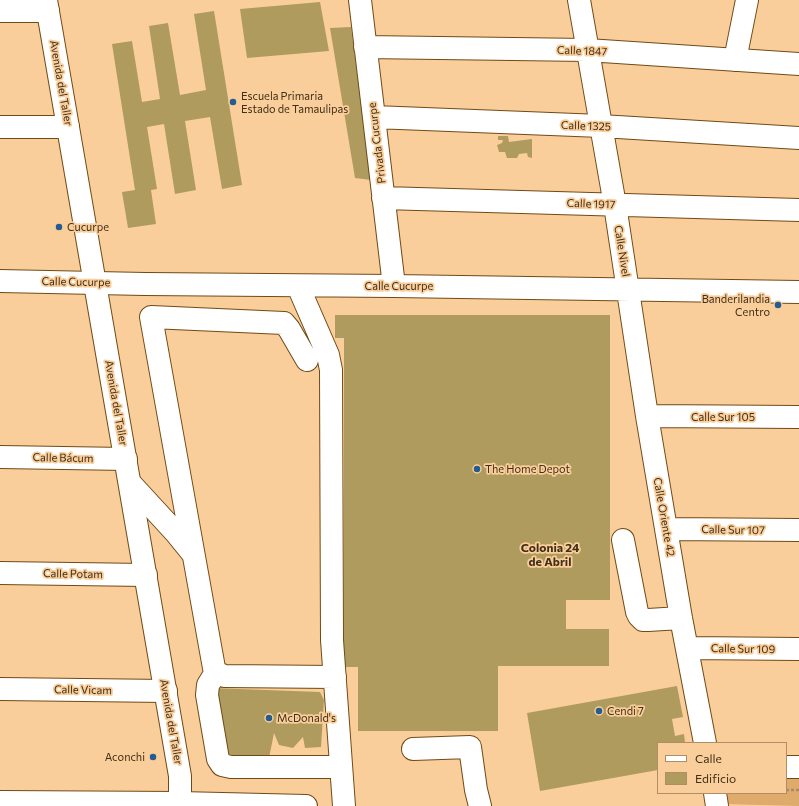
<!DOCTYPE html>
<html>
<head>
<meta charset="utf-8">
<style>
  body { margin:0 }
  #map { position:relative; width:799px; height:806px; overflow:hidden; background:#face9a; font-family:Commissioner,sans-serif }
  canvas { display:block }
  .legend { position:absolute; left:657px; top:742px; width:130px; height:52px; box-sizing:border-box; background:#face9a; border:1px solid #af8e66; margin:0; padding:5px 7px; list-style:none; font-size:12px; color:#3f2e19 }
  .legend li { display:flex; align-items:center; gap:8px; height:20px }
  .legend b { width:20px; border:1px solid #af8e66 }
</style>
</head>
<body>
<div id="map">
<canvas width="799" height="806"></canvas>
<ul class="legend">
<li><b style="height:5px;background:#fff"></b>Calle</li>
<li><b style="height:11px;background:#b09b5e"></b>Edificio</li>
</ul>
</div>
<script>
const c = document.querySelector('canvas').getContext('2d');
c.lineJoin = 'round';
function paint(path, color) { c.fillStyle = color; c.fill(path, 'evenodd'); }
const poly = rows => new Path2D(rows.map(r => 'M' + r).join(''));
function stroke(path, color, width, dash) { c.strokeStyle = color; c.lineWidth = width; c.lineCap = dash ? 'butt' : 'round'; c.setLineDash(dash || []); c.stroke(path); }
function write(font, color, halo, rows, align = 'center') {
  c.font = font + ' Commissioner,sans-serif'; c.lineWidth = 3.5; c.setLineDash([]); c.textBaseline = 'middle'; c.strokeStyle = halo; c.fillStyle = color; for (const [text, x, y, turn = 0] of rows) {
    c.save(); c.translate(x, y); c.rotate((+turn || 0) * Math.PI / 180); c.textAlign = isNaN(turn) ? turn : align; if (halo) c.strokeText(text, 0, 0); c.fillText(text, 0, 0); c.restore();
  }
}
paint(poly([
  [786,777,799,777,799,806,724,804,722,793,786,793]
]), '#deab6d');
paint(poly([
  [320,2,329,51,247,58,240,9],
  [214,11,242,185,222,189,210,117,185,121,196,190,175,194,164,124,147,127,157,189,151,190,156,224,128,228,122,192,135,190,112,44,132,41,142,102,160,99,149,26,168,23,180,95,206,90,194,14],
  [351,27,371,180,355,178,330,28],
  [498,136,508,136,509,142,532,139,532,158,528,157,527,153,519,154,517,158,507,158,505,152,499,152,497,145,502,143,503,140,498,140],
  [335,315,610,315,610,600,566,600,566,629,609,629,609,666,498,666,498,731,358,731,358,667,344,667,344,338,335,338],
  [677,686,683,717,672,719,675,736,684,734,685,743,658,743,658,770,540,791,527,713],
  [212,688,320,692,324,700,321,747,305,748,303,737,293,748,279,745,274,733,269,758,235,756,219,751]
]), '#b09b5e');
const minor = poly([
  [360,0,394,286],
  [579,0,615,205,647,416,681,618,705,743],
  [0,11,48,11],
  [365,47,587,50,799,64],
  [735,60,747,0],
  [374,117,601,126,799,138],
  [0,127,68,127],
  [383,198,799,210],
  [0,281,145,284,394,286,799,292],
  [298,286,328,355,331,370,332,640,344,806],
  [307,360,289,329,284,323,151,317,214,668,216,672,224,676,335,677],
  [647,416,799,417],
  [0,457,126,459],
  [130,483,176,533,193,554],
  [666,529,799,530],
  [623,540,637,612,639,616,643,620,648,620,681,618],
  [0,573,146,575],
  [687,648,799,649],
  [216,672,208,685,207,695,218,759,222,765,231,767,341,767],
  [0,689,166,691],
  [413,749,470,747,476,790,480,806],
  [786,767,799,767],
  [715,793,717,806],
  [0,802,180,803,306,806]
]);
const major = poly([
  [46,0,180,776,180,806]
]);
stroke(minor, '#704a15', 24);
stroke(major, '#704a15', 24);
stroke(poly([
  [786,790,799,790]
]), '#ab8a63', 2.5, [3, 2]);
stroke(minor, '#fff', 22);
stroke(major, '#fff', 22);
for (const [x, y, r, color] of [
  [233,102,4,"#235b92"],
  [59,227,4,"#235b92"],
  [778,305,4,"#235b92"],
  [477,469,4,"#235b92"],
  [599,711,4,"#235b92"],
  [269,718,4,"#235b92"],
  [153,757,4,"#235b92"]
]) { const dot = new Path2D(); dot.arc(x, y, r, 0, 2 * Math.PI); c.fillStyle = color; c.fill(dot); stroke(dot, '#face9a', 1.5); }
write('11px', '#3f2e19', '#face9a', [
  ["Calle 1847",582,51,2],
  ["Avenida del Taller",61,83,80],
  ["Calle 1325",586,126,2],
  ["Privada Cucurpe",377,143,-97],
  ["Calle 1917",591,204,2],
  ["Calle Nivel",622,251,81],
  ["Calle Cucurpe",76,282,1],
  ["Calle Cucurpe",399,286],
  ["Avenida del Taller",116,403,80],
  ["Calle Sur 105",723,417],
  ["Calle Bácum",63,458,1],
  ["Calle Oriente 42",664,517,80],
  ["Calle Sur 107",733,530,1],
  ["Calle Potam",73,574,1],
  ["Calle Sur 109",743,649,1],
  ["Calle Vicam",83,690,1],
  ["Avenida del Taller",171,722,80]
]);
write('11px', '#3f2e19', '#face9a', [
  ["Escuela Primaria",241,96],
  ["Estado de Tamaulipas",241,109],
  ["Cucurpe",67,227],
  ["Banderilandia",770,299,"right"],
  ["Centro",770,312,"right"],
  ["The Home Depot",485,469],
  ["Cendi 7",607,711],
  ["McDonald's",277,718],
  ["Aconchi",145,757,"right"]
], 'left');
write('bold 12px', '#3f2e19', '#face9a', [
  ["Colonia 24",550,548],
  ["de Abril",550,562]
]);
</script>
</body>
</html>
